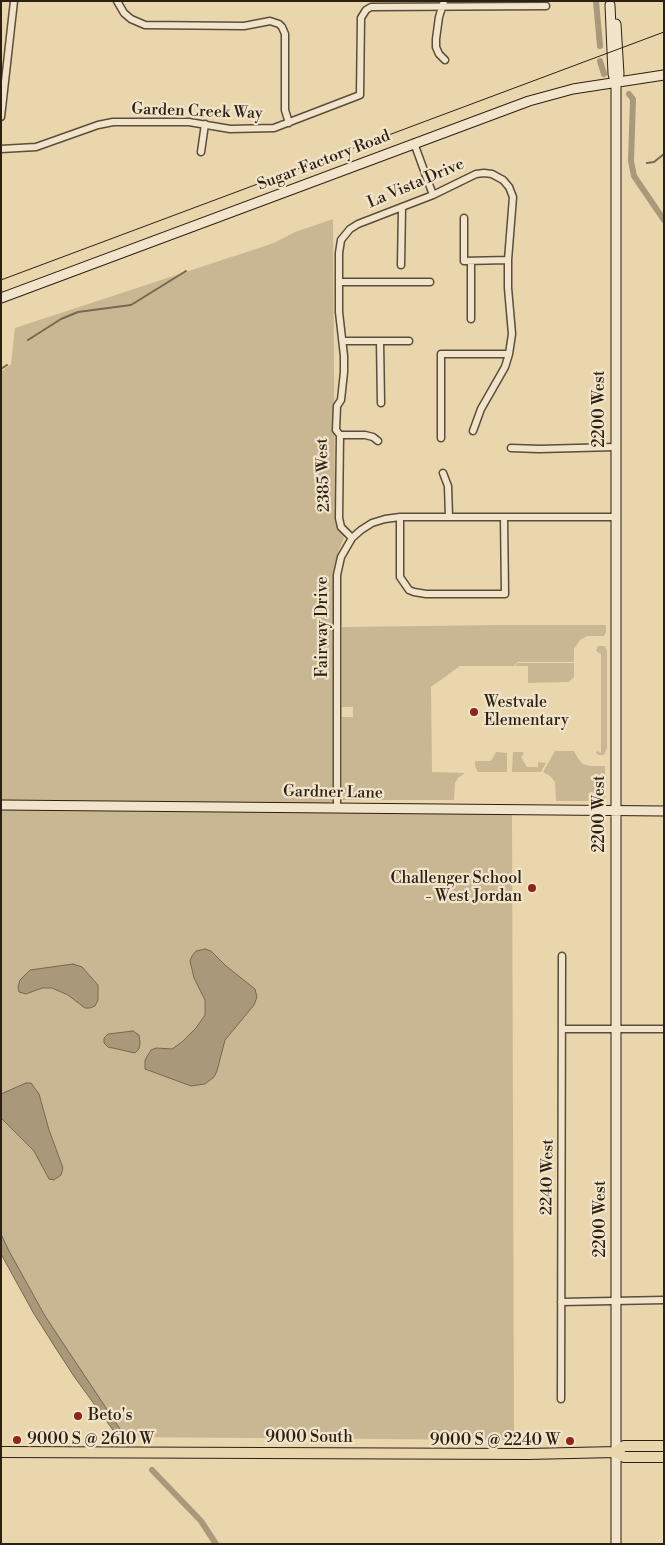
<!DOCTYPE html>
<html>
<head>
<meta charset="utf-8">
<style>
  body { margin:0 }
  #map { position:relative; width:665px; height:1545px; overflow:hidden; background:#e9d6ad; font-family:"Libre Bodoni",serif }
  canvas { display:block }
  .frame { position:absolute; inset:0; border:2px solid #2c2013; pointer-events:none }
</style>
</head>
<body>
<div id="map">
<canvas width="665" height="1545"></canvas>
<div class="frame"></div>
</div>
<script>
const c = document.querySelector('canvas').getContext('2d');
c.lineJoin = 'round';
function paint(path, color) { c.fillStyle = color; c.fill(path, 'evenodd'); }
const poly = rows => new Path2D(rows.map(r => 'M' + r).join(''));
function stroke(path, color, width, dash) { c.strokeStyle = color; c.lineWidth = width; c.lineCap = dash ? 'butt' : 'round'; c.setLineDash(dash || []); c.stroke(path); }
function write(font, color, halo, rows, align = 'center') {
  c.font = font + ' "Libre Bodoni",serif'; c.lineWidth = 4.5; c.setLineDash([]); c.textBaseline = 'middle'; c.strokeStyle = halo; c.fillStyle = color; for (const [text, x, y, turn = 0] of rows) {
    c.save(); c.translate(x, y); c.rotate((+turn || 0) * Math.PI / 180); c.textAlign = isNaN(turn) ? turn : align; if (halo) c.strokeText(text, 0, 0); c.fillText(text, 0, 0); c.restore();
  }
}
paint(poly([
  [333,219,335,515,336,523,344,538,337,555,333,572,333,802,330,802,330,810,512,814,514,1440,118,1437,54,1347,1,1254,1,372,11,364,15,328,274,243,295,232],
  [501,625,606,625,606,632,604,636,587,636,580,640,574,649,574,662,518,662,514,666,460,666,431,687,432,772,465,773,458,778,455,783,454,800,342,800,342,717,353,717,353,707,342,707,342,627],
  [598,646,605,646,607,651,607,748,604,755,599,755,596,753,597,751,601,753,601,654,596,651],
  [518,663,574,663,574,677,569,682,528,683,528,666,515,666],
  [555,751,574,751,579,760,583,764,590,766,605,766,605,801,556,801,555,782,550,776,543,772],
  [496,752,507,753,507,772,478,772,475,766,475,761,491,761],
  [513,752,523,752,524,754,521,757,527,767,538,767,538,762,546,763,541,772,512,772]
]), '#c9b793');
const water = poly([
  [205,949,211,951,226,966,255,989,257,997,254,1005,225,1040,217,1071,214,1077,205,1084,191,1086,145,1069,145,1060,151,1050,156,1048,172,1049,182,1042,196,1028,205,1015,205,1000,194,978,190,961,192,956,196,951,205,949],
  [73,964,82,967,98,985,98,1000,95,1006,90,1008,85,1008,68,995,52,988,42,988,26,994,19,992,18,987,20,980,30,970,73,964],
  [133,1031,139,1035,140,1043,139,1049,135,1053,108,1047,104,1043,104,1038,108,1034,133,1031],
  [26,1083,31,1083,39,1094,49,1130,63,1168,61,1175,54,1180,49,1179,34,1151,1,1118,1,1094,26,1083],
  [1,1234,9,1251,45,1316,122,1432,118,1437,73,1375,34,1314,1,1254,1,1234]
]);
paint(water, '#a99879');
stroke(water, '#776850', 1);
stroke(poly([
  [647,163,654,162,664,154],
  [28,340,61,319,78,312,131,305,186,271],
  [1,369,7,365]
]), '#776850', 2);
stroke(poly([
  [596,1,600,46],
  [600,61,604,74],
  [629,94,633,99,631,161,634,176,664,220],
  [152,1470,201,1521,216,1544]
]), '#a99879', 6);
const street = poly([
  [117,1,124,13,131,19,145,25,244,26,270,21,279,24,282,27,285,34,285,110,289,123],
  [444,1,439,17,436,39,436,47,439,54,445,60],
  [1,117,14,1],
  [414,143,433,195],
  [1,149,36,147,98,125,113,122,189,122,230,129,274,128,360,95,361,18,366,10,371,7,546,6],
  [201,152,205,124],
  [464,218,464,261,508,260],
  [401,265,402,208],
  [339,282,430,282],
  [471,319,471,261],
  [343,341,409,341],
  [380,341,381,403],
  [340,435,365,435,373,437,378,441],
  [441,438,441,354,509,354],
  [511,448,539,449,615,447],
  [443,473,448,486,449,517],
  [400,517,400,577,409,590,414,592,426,594,505,594,504,517],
  [352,538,341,527,339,518,340,435,336,430,337,406,341,400,344,372,344,356,339,312,339,253,341,240,350,229,358,224,433,195,476,174,484,173,492,174,503,180,509,187,513,197,508,260,508,288,512,334,509,354,505,367,481,409,473,431],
  [337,808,337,575,341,557,352,538,361,530,372,523,385,519,400,517,615,517],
  [562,1029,664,1029],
  [561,1302,664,1300],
  [561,1399,562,956]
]);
const secondary = poly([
  [610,5,613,74,616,83,616,1544],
  [616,83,619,74,616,24],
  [1,298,529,101,573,89,664,75],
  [1,805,664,811]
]);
const primary = poly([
  [1,1452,527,1454,616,1452,624,1446,664,1446],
  [616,1452,624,1457,664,1457]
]);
stroke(street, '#5b4e3a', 9);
stroke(secondary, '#2c2013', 11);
stroke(primary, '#2c2013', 12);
stroke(street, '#f1e4ca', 6);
stroke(secondary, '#f1e4ca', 9);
stroke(primary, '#e9d6ad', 10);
stroke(poly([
  [1,280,664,32]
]), '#2c2013', 1);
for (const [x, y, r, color] of [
  [474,712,5,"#8f2418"],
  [532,888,5,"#8f2418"],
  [78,1416,5,"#8f2418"],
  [17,1440,5,"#8f2418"],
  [570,1441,5,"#8f2418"]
]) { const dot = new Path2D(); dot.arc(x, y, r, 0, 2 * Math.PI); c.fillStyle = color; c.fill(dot); stroke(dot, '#f1e4ca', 2); }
write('16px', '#2c2013', '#f1e4ca', [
  ["Garden Creek Way",197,112,2],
  ["Sugar Factory Road",324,161,-21],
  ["La Vista Drive",416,184,-23],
  ["2200 West",600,409,-90],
  ["2385 West",324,475,-92],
  ["Fairway Drive",323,627,-90],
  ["Gardner Lane",333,793,1],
  ["2200 West",600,814,-90],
  ["2240 West",548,1177,-89],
  ["2200 West",601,1219,-90],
  ["9000 South",309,1438]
]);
write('16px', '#2c2013', '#f1e4ca', [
  ["Westvale",484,703],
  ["Elementary",484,721],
  ["Challenger School",522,879,"right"],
  ["- West Jordan",522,897,"right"],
  ["Beto's",88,1416],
  ["9000 S @ 2610 W",27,1440],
  ["9000 S @ 2240 W",560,1441,"right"]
], 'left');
</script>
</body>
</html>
